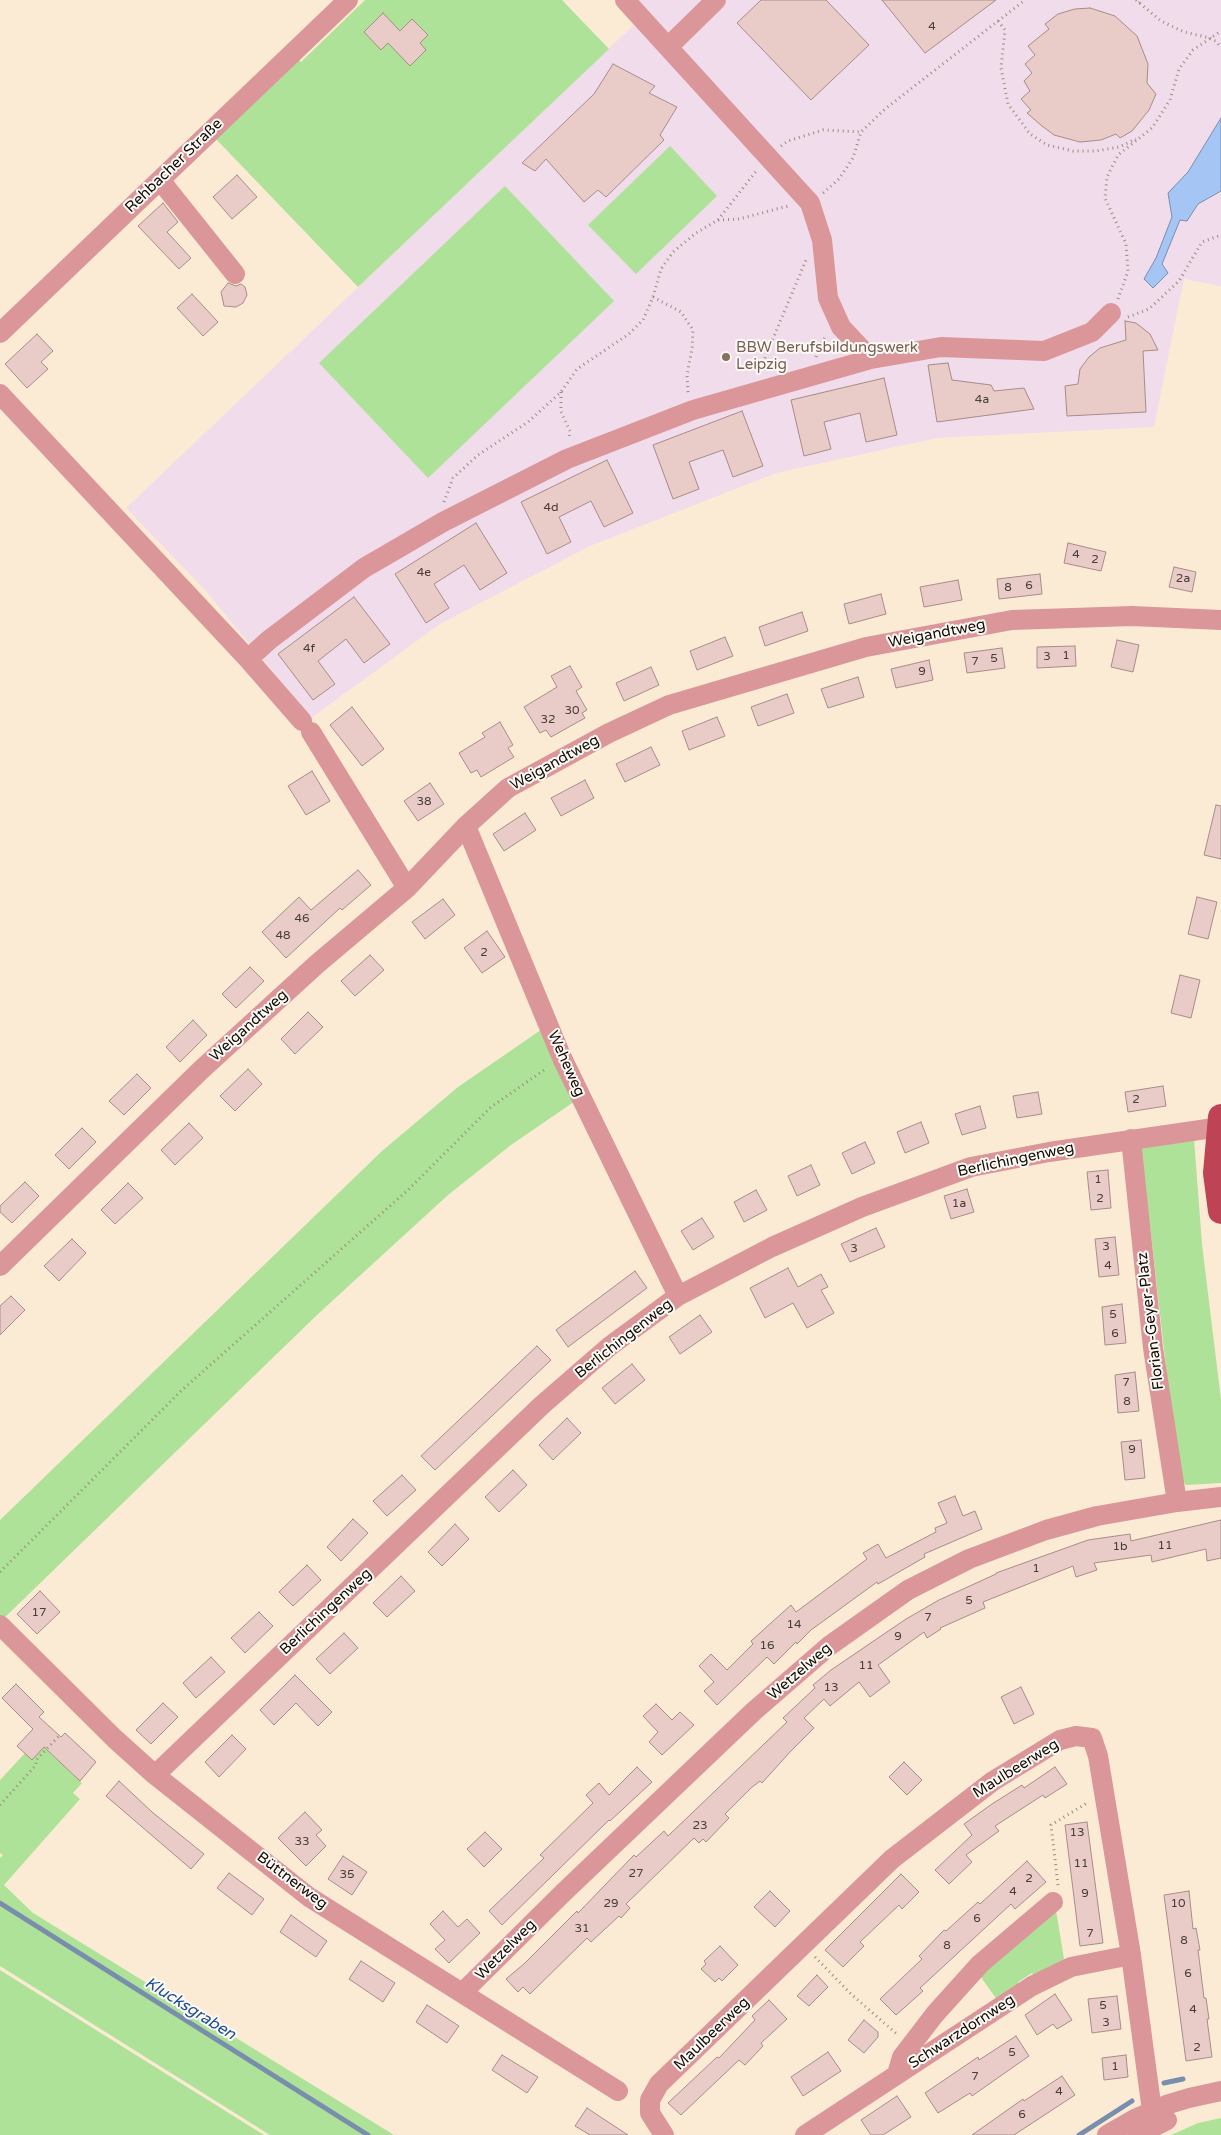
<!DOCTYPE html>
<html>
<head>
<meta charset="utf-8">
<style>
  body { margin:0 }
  canvas { display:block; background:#fbebd5 }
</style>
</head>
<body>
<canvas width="1221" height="2135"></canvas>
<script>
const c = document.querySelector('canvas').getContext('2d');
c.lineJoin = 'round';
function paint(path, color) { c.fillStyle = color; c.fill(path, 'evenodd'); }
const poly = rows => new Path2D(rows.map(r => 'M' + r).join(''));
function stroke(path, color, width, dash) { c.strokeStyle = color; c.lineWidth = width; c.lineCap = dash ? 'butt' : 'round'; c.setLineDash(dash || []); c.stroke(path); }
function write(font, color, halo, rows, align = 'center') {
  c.font = font + ' "Varela Round",sans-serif'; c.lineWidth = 4; c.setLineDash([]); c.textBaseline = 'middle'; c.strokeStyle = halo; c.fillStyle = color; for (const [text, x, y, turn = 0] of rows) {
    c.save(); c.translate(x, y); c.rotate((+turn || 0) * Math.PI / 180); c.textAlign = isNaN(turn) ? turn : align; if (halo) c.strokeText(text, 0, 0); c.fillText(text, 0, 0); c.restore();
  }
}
paint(poly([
  [629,0,1221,0,1221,286,1184,279,1154,427,937,438,776,473,590,546,440,624,311,718,204,589,126,508,643,16]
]), '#f1dceb');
paint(poly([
  [365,0,562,0,609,49,358,287,214,137,297,58,301,62],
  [670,146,717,196,636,274,588,225],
  [505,186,614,301,428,478,319,363],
  [548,1025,581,1097,511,1145,448,1195,318,1314,0,1622,0,1520,382,1151,458,1087],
  [1194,1139,1202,1244,1221,1400,1221,1483,1186,1485,1178,1474,1141,1145],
  [44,1747,82,1783,73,1793,80,1799,4,1885,33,1913,394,2135,270,2135,0,1966,0,1858,3,1855,0,1853,0,1780,25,1753],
  [1055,1904,1064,1959,1035,1976,1032,1973,1018,1982,1020,1987,998,2001,978,1973],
  [0,1970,264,2135,0,2135],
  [1221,2118,1221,2135,1171,2135,1198,2123]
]), '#aee298');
const water = poly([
  [1221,118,1221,191,1198,204,1187,221,1180,220,1162,264,1168,273,1153,288,1144,279,1156,258,1172,217,1168,193,1188,172,1221,118]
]);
paint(water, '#a5c6f4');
stroke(water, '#798ead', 1);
stroke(poly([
  [0,1903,368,2135],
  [1164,2083,1183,2079],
  [1079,2135,1132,2101]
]), '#798ead', 5);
const building = poly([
  [761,0,826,0,869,45,811,100,737,23,761,0],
  [882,0,996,0,925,53,882,0],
  [1090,8,1115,16,1137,36,1148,64,1147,83,1156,94,1149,110,1132,131,1120,138,1116,134,1101,140,1080,142,1054,135,1042,126,1027,113,1031,110,1021,99,1030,91,1024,81,1032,73,1025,64,1035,55,1028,46,1049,29,1045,24,1058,14,1075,9,1090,8],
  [383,13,400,31,412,19,428,35,420,43,426,50,410,66,388,43,381,50,364,32,383,13],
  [613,64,655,86,649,93,677,107,660,135,664,140,606,197,598,190,584,202,546,159,535,171,522,163,594,94,613,64],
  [237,175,257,197,232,219,213,197,237,175],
  [163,203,178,222,167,232,191,258,179,269,138,226,163,203],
  [228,283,236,286,241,284,245,287,247,295,243,303,236,307,224,306,221,292,228,283],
  [192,294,218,322,203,336,177,308,192,294],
  [1125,321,1136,323,1150,334,1158,350,1143,351,1146,412,1067,416,1065,386,1078,384,1080,369,1089,357,1100,348,1126,340,1125,321],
  [37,334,53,351,41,362,48,369,27,388,5,364,37,334],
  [948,363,952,380,991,385,994,391,1024,388,1034,409,937,422,928,365,948,363],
  [884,378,897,435,866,442,860,413,824,422,831,449,804,456,791,400,884,378],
  [742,411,763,466,733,477,723,450,689,462,699,489,673,499,653,445,742,411],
  [607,460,633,513,604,527,591,501,559,517,571,542,547,554,521,502,607,460],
  [476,523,507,573,480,590,464,565,434,584,449,608,426,623,395,574,476,523],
  [1068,543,1106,552,1101,571,1064,563,1068,543],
  [1174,567,1196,572,1192,592,1169,587,1174,567],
  [1040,574,1042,594,999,599,997,579,1040,574],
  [958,580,962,600,924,607,920,587,958,580],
  [881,594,886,614,849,624,844,604,881,594],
  [354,597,390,644,364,663,346,639,318,661,335,684,313,700,278,654,354,597],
  [802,612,808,631,765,646,759,627,802,612],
  [725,637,733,656,697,670,690,651,725,637],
  [1117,640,1139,645,1133,672,1111,667,1117,640],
  [1075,646,1076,666,1037,668,1037,647,1075,646],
  [1002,648,1005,668,967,673,964,653,1002,648],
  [929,660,933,680,896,688,891,669,929,660],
  [570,666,582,687,576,691,587,710,582,713,585,718,551,737,546,730,540,733,524,707,557,687,551,676,570,666],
  [651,667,659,685,624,701,616,683,651,667],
  [858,677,864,697,828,708,821,689,858,677],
  [787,694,794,713,758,726,751,707,787,694],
  [352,707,384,749,362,766,330,725,352,707],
  [717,717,725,736,689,750,682,731,717,717],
  [500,722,513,745,508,748,514,757,481,777,477,770,471,773,459,753,485,737,482,733,500,722],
  [651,747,660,765,625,782,616,764,651,747],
  [312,771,330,801,306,815,288,786,312,771],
  [585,780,594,798,561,816,551,798,585,780],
  [430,783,444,804,418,821,404,801,430,783],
  [1216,805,1221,806,1221,859,1204,855,1216,805],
  [525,813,536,830,504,851,493,834,525,813],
  [358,870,371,885,342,910,340,908,286,958,262,932,299,897,311,910,358,870],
  [1197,897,1217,902,1208,939,1188,934,1197,897],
  [443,899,455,915,425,939,412,922,443,899],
  [487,931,505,957,482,973,464,948,487,931],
  [370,955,384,970,355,996,341,981,370,955],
  [250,967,264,981,236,1008,222,994,250,967],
  [1180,975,1200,980,1191,1018,1171,1013,1180,975],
  [308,1012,323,1027,295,1054,281,1039,308,1012],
  [193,1020,207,1035,180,1062,166,1047,193,1020],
  [248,1069,262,1084,235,1111,220,1096,248,1069],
  [137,1074,151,1088,124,1115,109,1101,137,1074],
  [1163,1086,1166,1106,1128,1112,1125,1092,1163,1086],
  [1038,1092,1042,1114,1017,1118,1013,1096,1038,1092],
  [980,1106,986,1128,962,1135,955,1114,980,1106],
  [921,1122,929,1143,905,1153,897,1132,921,1122],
  [189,1123,203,1138,175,1165,161,1150,189,1123],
  [82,1128,96,1142,69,1169,55,1155,82,1128],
  [865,1142,875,1163,852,1174,842,1153,865,1142],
  [811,1165,820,1185,797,1196,788,1176,811,1165],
  [1108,1170,1111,1208,1091,1210,1087,1172,1108,1170],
  [25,1182,39,1196,12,1223,0,1212,0,1206,25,1182],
  [128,1183,143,1198,115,1224,101,1210,128,1183],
  [967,1189,974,1212,951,1219,944,1196,967,1189],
  [756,1190,767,1210,744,1222,734,1202,756,1190],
  [702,1218,714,1237,693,1250,681,1231,702,1218],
  [876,1228,885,1247,850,1262,841,1244,876,1228],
  [1115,1237,1119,1275,1099,1277,1095,1239,1115,1237],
  [72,1239,86,1253,59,1281,44,1266,72,1239],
  [788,1268,798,1287,821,1274,828,1287,821,1290,834,1313,807,1328,793,1303,765,1318,750,1288,788,1268],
  [635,1271,647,1288,568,1347,556,1330,635,1271],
  [11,1296,25,1310,0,1335,0,1306,11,1296],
  [1122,1304,1126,1343,1105,1345,1102,1307,1122,1304],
  [700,1315,712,1332,680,1354,669,1337,700,1315],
  [537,1346,551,1360,435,1470,421,1456,537,1346],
  [632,1364,645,1380,615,1404,602,1388,632,1364],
  [1135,1372,1139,1411,1118,1413,1115,1375,1135,1372],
  [567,1418,581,1433,553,1460,539,1445,567,1418],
  [1141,1440,1145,1478,1125,1480,1121,1442,1141,1440],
  [513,1470,527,1485,499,1512,485,1497,513,1470],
  [402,1475,416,1490,387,1516,373,1501,402,1475],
  [955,1496,963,1516,975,1511,982,1529,924,1554,925,1557,878,1584,877,1582,811,1630,797,1644,796,1642,774,1664,767,1657,717,1705,704,1691,714,1682,699,1666,711,1654,727,1670,753,1644,751,1641,791,1605,796,1612,867,1559,863,1553,878,1544,886,1558,936,1532,935,1528,947,1523,938,1503,955,1496],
  [353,1519,368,1533,341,1561,327,1547,353,1519],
  [1221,1520,1221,1558,1207,1561,1206,1549,1152,1562,1151,1555,1094,1563,1097,1570,1076,1577,1073,1566,983,1602,985,1608,940,1628,941,1629,927,1638,924,1632,878,1665,890,1682,870,1697,859,1682,830,1706,824,1699,804,1718,814,1728,790,1752,762,1783,760,1781,751,1788,725,1814,729,1818,706,1842,703,1839,699,1843,694,1838,626,1904,630,1908,621,1918,619,1916,591,1942,587,1938,530,1994,523,1987,518,1992,506,1979,525,1963,577,1911,578,1913,634,1855,636,1857,664,1831,668,1836,787,1722,783,1718,815,1688,813,1685,831,1670,906,1619,939,1600,996,1574,996,1573,1088,1540,1130,1534,1131,1541,1221,1520],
  [455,1524,469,1539,442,1566,428,1552,455,1524],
  [307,1565,321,1580,293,1606,279,1592,307,1565],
  [401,1576,415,1591,387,1617,373,1603,401,1576],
  [40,1591,60,1612,37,1634,17,1614,40,1591],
  [259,1612,273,1626,245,1653,231,1638,259,1612],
  [344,1633,358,1648,330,1674,316,1659,344,1633],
  [211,1657,225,1672,196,1698,183,1683,211,1657],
  [295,1675,332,1712,318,1726,296,1703,274,1725,260,1710,295,1675],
  [16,1684,44,1712,39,1717,61,1737,65,1733,96,1762,80,1781,44,1747,32,1760,17,1746,33,1729,2,1698,16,1684],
  [1021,1687,1034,1714,1014,1724,1001,1697,1021,1687],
  [163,1703,178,1717,151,1744,136,1730,163,1703],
  [656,1704,672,1720,680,1712,694,1725,662,1755,649,1742,658,1732,643,1716,656,1704],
  [232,1735,246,1749,219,1777,205,1762,232,1735],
  [904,1762,922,1780,907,1795,889,1777,904,1762],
  [637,1767,652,1782,610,1821,609,1820,502,1925,489,1911,544,1858,540,1855,593,1803,586,1795,599,1783,609,1795,637,1767],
  [1055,1767,1067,1784,1045,1798,1043,1795,995,1826,999,1831,966,1855,972,1862,949,1884,935,1870,972,1835,964,1824,992,1804,1022,1785,1024,1788,1055,1767],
  [119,1781,152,1812,204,1854,191,1869,106,1796,119,1781],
  [305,1812,322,1830,316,1835,326,1846,306,1866,278,1838,305,1812],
  [1087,1822,1103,1943,1080,1946,1065,1825,1087,1822],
  [485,1832,502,1849,484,1867,467,1849,485,1832],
  [343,1856,367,1872,352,1895,328,1879,343,1856],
  [1027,1861,1046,1882,1015,1909,1011,1904,920,1988,923,1991,896,2015,880,1999,922,1959,919,1956,944,1930,946,1931,978,1902,980,1904,1027,1861],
  [229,1873,264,1899,252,1915,217,1888,229,1873],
  [901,1874,919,1892,902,1909,899,1905,860,1942,864,1946,843,1967,825,1950,901,1874],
  [770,1891,790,1911,775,1927,754,1907,770,1891],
  [1189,1891,1193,1929,1196,1928,1200,1950,1198,1950,1204,1998,1206,1998,1209,2019,1207,2019,1212,2057,1186,2061,1164,1895,1189,1891],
  [443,1911,458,1927,467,1919,480,1933,449,1963,435,1949,445,1940,430,1924,443,1911],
  [291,1915,327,1941,316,1957,280,1932,291,1915],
  [720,1946,738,1965,722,1981,719,1978,715,1982,701,1969,706,1964,704,1961,720,1946],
  [361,1961,395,1983,383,2002,349,1979,361,1961],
  [817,1975,828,1987,809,2006,797,1996,817,1975],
  [1055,1994,1072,2020,1057,2029,1053,2024,1037,2035,1025,2015,1055,1994],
  [1117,1996,1121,2029,1092,2033,1088,1999,1117,1996],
  [769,2000,787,2019,761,2043,763,2046,745,2065,739,2060,681,2115,668,2103,717,2057,719,2058,755,2020,752,2016,769,2000],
  [427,2005,459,2026,447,2043,416,2022,427,2005],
  [864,2020,878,2032,878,2037,864,2053,848,2040,864,2020],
  [1016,2036,1029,2056,972,2096,970,2093,938,2113,925,2093,978,2057,979,2060,1016,2036],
  [828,2052,841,2071,803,2096,791,2077,828,2052],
  [502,2055,538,2077,527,2093,492,2070,502,2055],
  [1126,2055,1128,2077,1104,2080,1102,2058,1126,2055],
  [1062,2076,1075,2095,1014,2135,972,2135,1023,2099,1024,2101,1062,2076],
  [897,2096,911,2117,883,2135,871,2135,861,2120,897,2096],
  [587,2108,602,2118,628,2135,590,2135,575,2126,587,2108]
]);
paint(building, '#e9ccc7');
stroke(building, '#a78c88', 1);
stroke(poly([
  [1136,0,1161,21,1184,32,1210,38,1217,42,1221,48],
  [1139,3,1143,0],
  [998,21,1005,30,1001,68,1008,104,1030,134,1047,145,1073,151,1096,151,1119,147,1136,139],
  [781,146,788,141,823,130,861,132],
  [823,193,839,179,853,158,861,132,885,109,1025,0],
  [718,220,739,219,788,206],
  [653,297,681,312,693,330,692,349,687,375,688,393],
  [1118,299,1128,271,1126,244,1105,198,1107,177,1118,155,1152,128,1170,100,1179,69,1193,50,1221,31],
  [1128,317,1149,309,1179,281,1202,242,1221,235],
  [816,357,819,347,826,336],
  [759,372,806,260],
  [561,392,561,412,570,431,569,439],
  [444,502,453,478,478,455,528,422,561,392,577,369,629,334,643,320,653,297,661,269,673,252,696,233,718,220,757,170],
  [0,1572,182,1390,408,1190,491,1107,547,1068],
  [0,1805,36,1765,36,1760,59,1736],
  [1058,1885,1051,1825,1087,1803],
  [815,1957,851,1994,898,2035]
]), '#988d7d', 3, [1, 4]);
stroke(poly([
  [625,0,810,203,822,240,828,298,841,327,871,359],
  [669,46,716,0],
  [160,180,235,274],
  [0,333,348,0],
  [0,394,248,659,302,721],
  [248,659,269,640,364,568,443,522,567,459,693,410,871,359,941,347,1044,351,1092,332,1111,313],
  [311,732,407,888],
  [466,826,562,1058,678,1296],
  [1131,1139,1153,1348,1177,1502],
  [0,1266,201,1070,317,964,407,888,466,826,508,788,609,733,669,705,866,647,1012,620,1132,616,1221,620],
  [0,1625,115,1739,155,1775,309,1897,618,2091],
  [155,1775,542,1405,610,1346,678,1296,772,1247,862,1207,971,1167,1049,1152,1221,1127],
  [463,1992,564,1892,754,1711,829,1646,908,1590,969,1559,1046,1530,1097,1516,1177,1502,1221,1497],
  [897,2074,902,2057,935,2014,980,1964,1053,1902],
  [664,2135,650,2113,650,2100,659,2084,892,1859,993,1781,1060,1740,1076,1736,1092,1738,1098,1756,1131,1955,1152,2111,1156,2125],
  [805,2135,1032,1986,1071,1967,1131,1955],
  [1107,2135,1135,2119,1169,2104,1189,2098,1221,2091],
  [1138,2135,1167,2120]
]), '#da9699', 20);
stroke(poly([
  [1221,1117,1216,1173,1221,1211]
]), '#be4354', 26);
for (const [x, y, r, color] of [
  [726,357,5,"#8d6e63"]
]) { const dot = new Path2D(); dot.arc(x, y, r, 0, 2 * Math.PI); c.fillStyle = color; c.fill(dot); stroke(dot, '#fdfaf6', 2); }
write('12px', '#483d36', null, [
  ["4",932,27],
  ["4a",982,400],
  ["4d",551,508],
  ["4",1076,555],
  ["2",1095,560],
  ["4e",424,573],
  ["2a",1183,579],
  ["6",1029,586],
  ["8",1008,588],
  ["4f",309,649],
  ["1",1066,656],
  ["3",1047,657],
  ["5",994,659],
  ["7",975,662],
  ["9",922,672],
  ["30",572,711],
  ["32",548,720],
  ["38",424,802],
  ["46",302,919],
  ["48",283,936],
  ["2",484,953],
  ["2",1136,1100],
  ["1",1098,1180],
  ["2",1100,1199],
  ["1a",959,1204],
  ["3",1106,1247],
  ["3",854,1249],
  ["4",1108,1266],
  ["5",1113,1315],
  ["6",1115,1334],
  ["7",1126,1383],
  ["8",1127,1402],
  ["9",1132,1450],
  ["11",1165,1546],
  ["1b",1120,1547],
  ["1",1036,1569],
  ["5",969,1601],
  ["17",39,1613],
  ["7",928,1618],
  ["14",794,1625],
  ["9",898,1637],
  ["16",767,1646],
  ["11",866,1666],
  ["13",831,1688],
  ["23",700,1826],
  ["13",1077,1833],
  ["33",302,1842],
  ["11",1081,1864],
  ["27",636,1874],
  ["35",347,1875],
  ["2",1029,1879],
  ["4",1013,1892],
  ["9",1085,1894],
  ["29",611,1904],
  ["10",1178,1904],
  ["6",977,1919],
  ["31",582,1929],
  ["7",1090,1934],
  ["8",1184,1941],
  ["8",947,1946],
  ["6",1188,1974],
  ["5",1103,2006],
  ["4",1193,2010],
  ["3",1106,2023],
  ["2",1197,2048],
  ["5",1012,2053],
  ["1",1115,2067],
  ["7",975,2077],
  ["4",1059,2092],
  ["6",1022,2115]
]);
write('15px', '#120d06', '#fdfaf6', [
  ["Rehbacher Straße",174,166,-44],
  ["Weigandtweg",937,634,-11],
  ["Weigandtweg",555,763,-29],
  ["Weigandtweg",249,1026,-42],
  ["Weheweg",566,1064,66],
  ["Berlichingenweg",1016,1160,-12],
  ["Florian-Geyer-Platz",1151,1321,-97],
  ["Berlichingenweg",624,1339,-38],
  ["Berlichingenweg",326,1612,-43],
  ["Wetzelweg",800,1672,-41],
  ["Maulbeerweg",1016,1769,-32],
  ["Büttnerweg",292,1881,37],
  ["Wetzelweg",506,1950,-45],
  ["Schwarzdornweg",962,2032,-33],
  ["Maulbeerweg",712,2034,-44]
]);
write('15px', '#785e54', '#fdfaf6', [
  ["BBW Berufsbildungswerk",736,348],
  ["Leipzig",736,365]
], 'left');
write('italic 16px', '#1b4e92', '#fdfaf6', [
  ["Klucksgraben",190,2009,32]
]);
</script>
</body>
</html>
